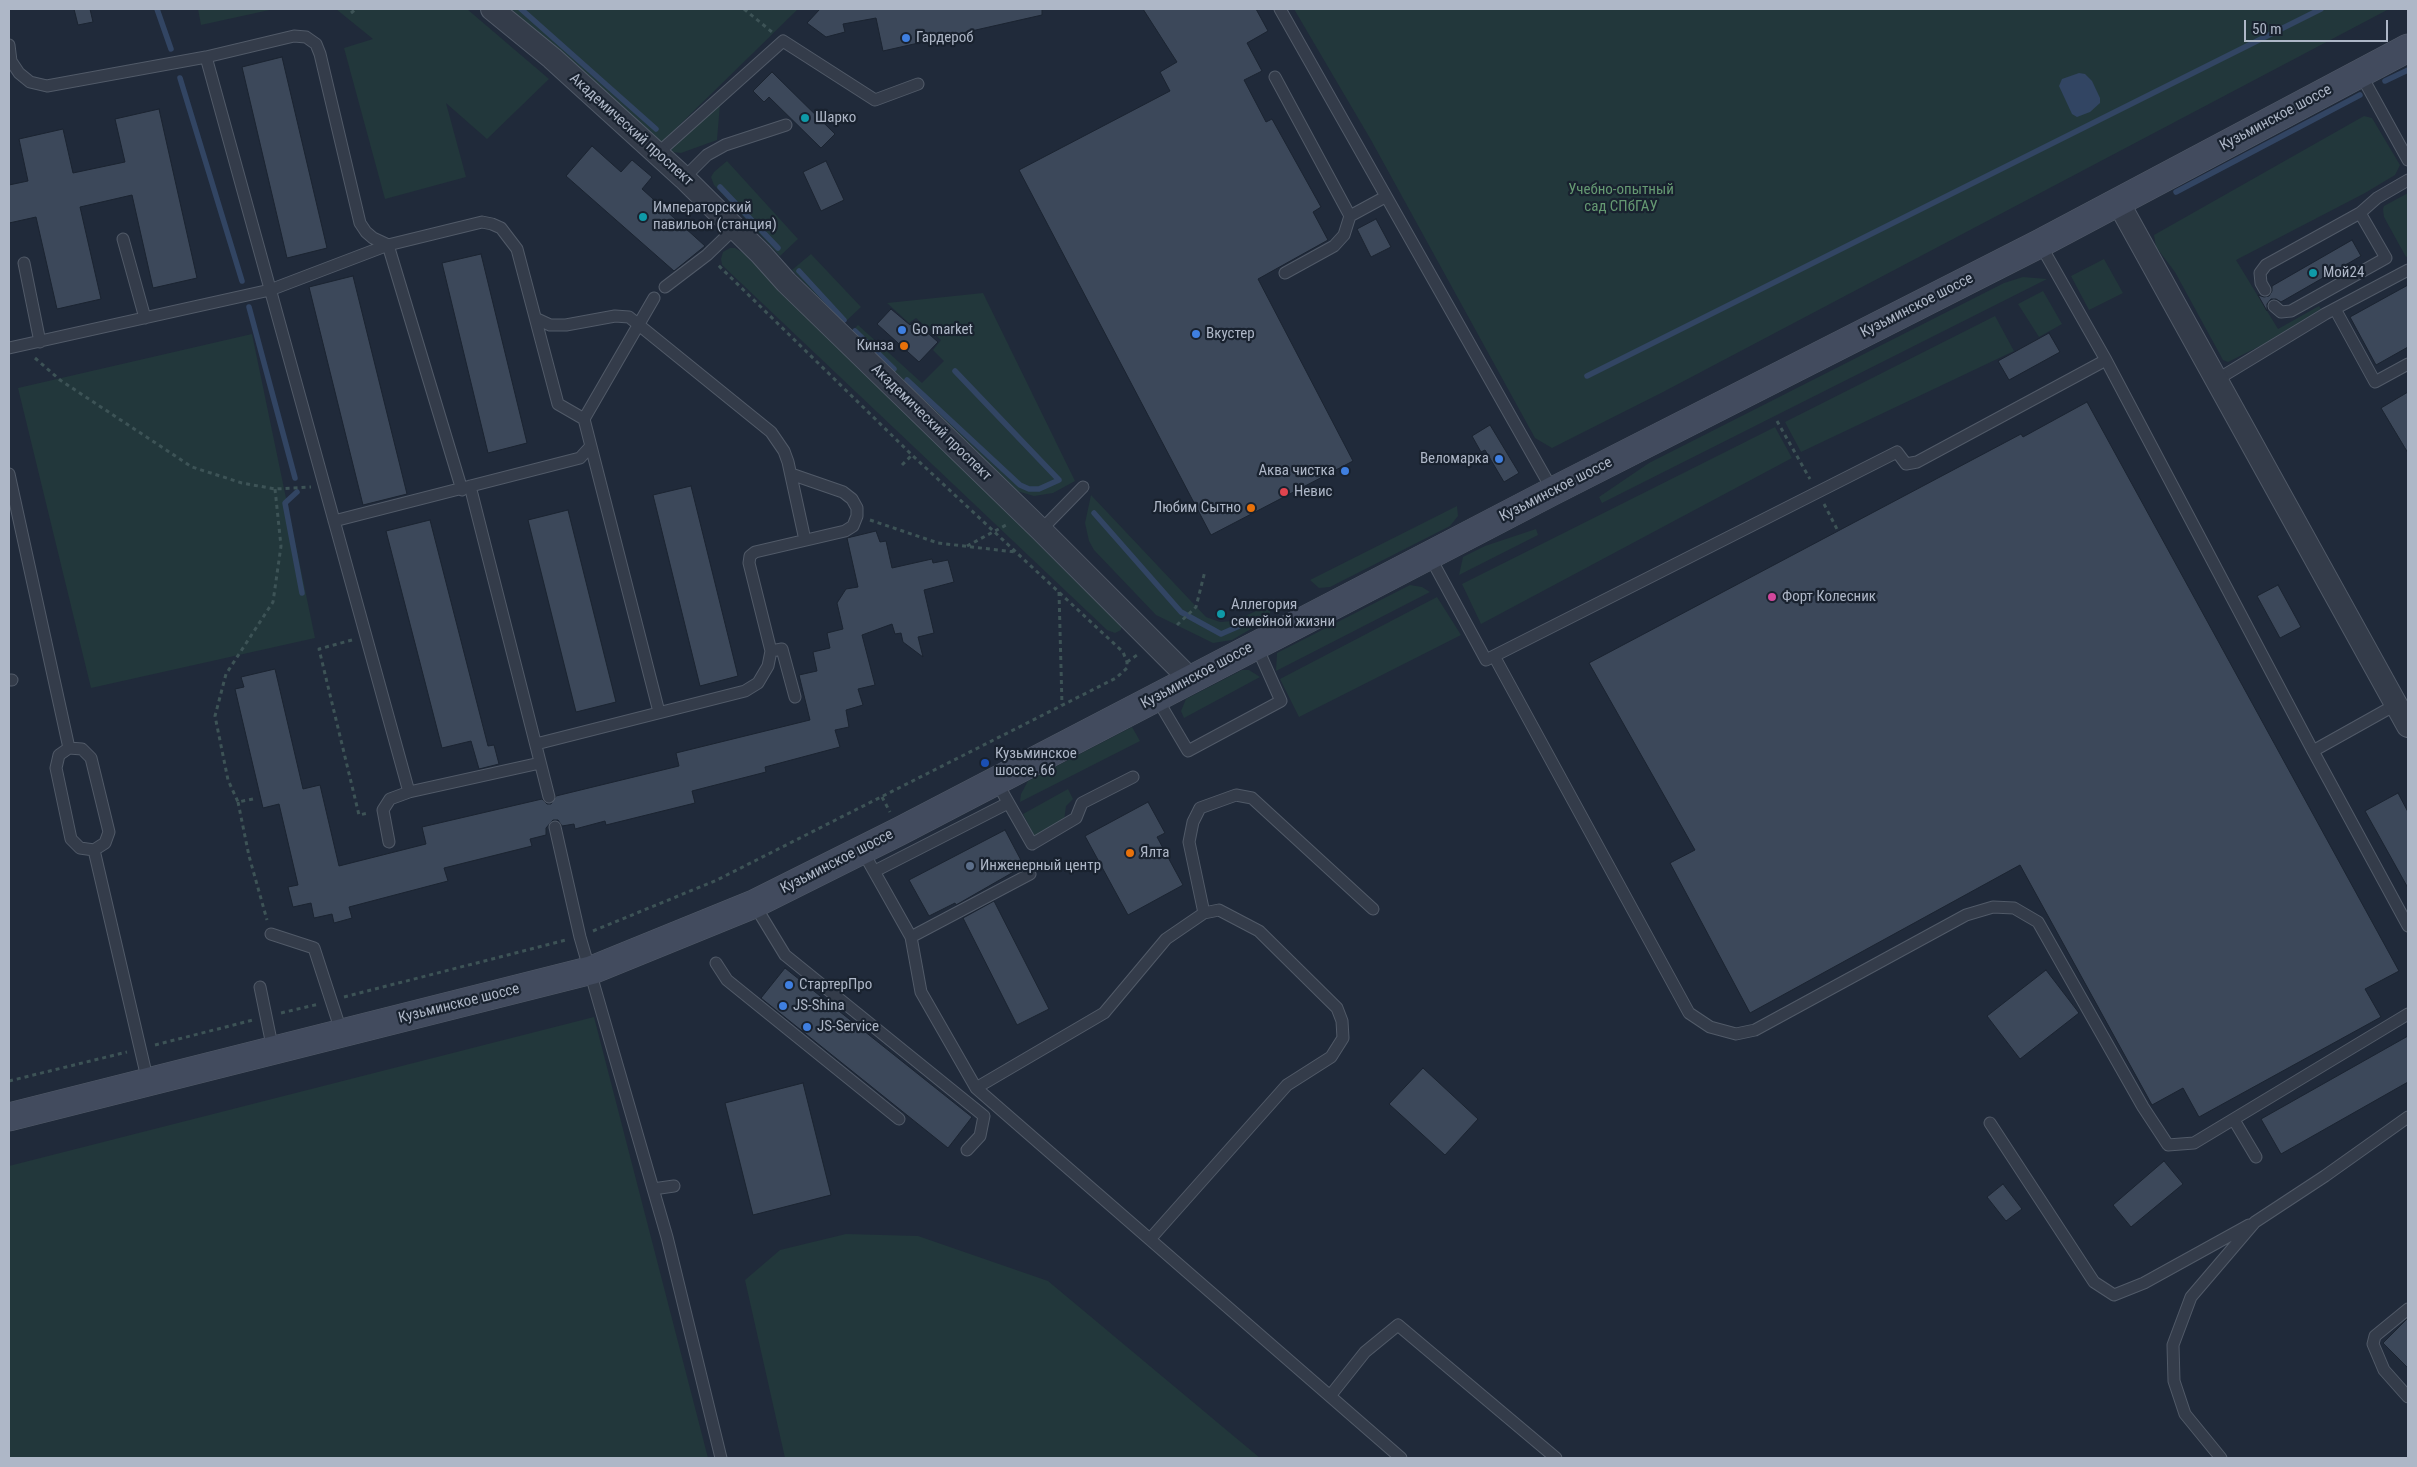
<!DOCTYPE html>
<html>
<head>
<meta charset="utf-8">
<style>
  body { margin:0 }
  #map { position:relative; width:2417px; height:1467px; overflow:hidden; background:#202a3a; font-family:"Roboto Condensed",sans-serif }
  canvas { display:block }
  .frame { position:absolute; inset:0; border:10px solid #aeb7c7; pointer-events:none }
  .scale { position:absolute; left:2244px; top:20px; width:144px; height:22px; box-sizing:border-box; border:2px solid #aeb7c7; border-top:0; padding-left:6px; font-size:15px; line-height:18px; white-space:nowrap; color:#aeb7c7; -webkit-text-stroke:4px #19222f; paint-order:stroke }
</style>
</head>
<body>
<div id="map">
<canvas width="2417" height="1467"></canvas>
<div class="frame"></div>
<div class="scale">50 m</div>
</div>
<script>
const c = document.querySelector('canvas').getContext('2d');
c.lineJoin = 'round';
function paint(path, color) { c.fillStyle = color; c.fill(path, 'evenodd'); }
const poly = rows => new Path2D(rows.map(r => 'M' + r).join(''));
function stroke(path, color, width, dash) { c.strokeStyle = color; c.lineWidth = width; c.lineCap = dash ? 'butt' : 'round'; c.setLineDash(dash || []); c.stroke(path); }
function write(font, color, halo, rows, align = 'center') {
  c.font = font + ' "Roboto Condensed",sans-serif'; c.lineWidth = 4.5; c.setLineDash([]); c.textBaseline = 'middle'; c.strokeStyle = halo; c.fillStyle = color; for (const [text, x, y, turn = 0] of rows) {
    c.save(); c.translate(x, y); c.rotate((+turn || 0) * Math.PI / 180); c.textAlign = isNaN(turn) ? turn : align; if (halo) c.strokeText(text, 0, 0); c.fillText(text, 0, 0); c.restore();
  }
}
paint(poly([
  [198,9,274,9,201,25],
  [336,9,467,9,549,79,487,139,446,103,466,177,385,199,344,48,373,39],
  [511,9,798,9,662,142,659,142],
  [1294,9,2389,9,1663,392,1552,448,1535,438,1371,140],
  [720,104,717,140,681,153,672,152,672,149],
  [2364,116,2372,118,2400,165,2395,175,2365,193,2236,260,2278,329,2319,306,2321,309,2264,344,2228,362,2223,360,2175,272,2156,247,2154,235],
  [727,161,798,239,780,256,714,185,711,177,714,172],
  [2408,193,2408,256,2406,257,2384,217,2383,209,2384,206],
  [730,248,735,248,742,252,1122,625,1121,630,1115,633,1107,630,722,265,721,259,723,252],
  [811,254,861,307,844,323,792,270],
  [2104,259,2123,293,2089,310,2071,276],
  [2023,277,2047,279,1602,503,1599,497,1649,463,2004,283],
  [2043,291,2062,324,2039,337,2018,304],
  [983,293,1075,481,1053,493,1034,496,1017,491,851,332,858,325,922,383,944,361,933,350,941,340,916,318,909,323,887,303],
  [1995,316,2014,351,1801,452,1785,422],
  [252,334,315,638,91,688,18,388],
  [1775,427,1792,458,1481,624,1462,584],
  [1091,495,1206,617,1220,622,1233,621,1273,604,1268,619,1232,640,1213,643,1156,615,1094,550,1089,541,1085,523],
  [1457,506,1458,516,1450,526,1330,587,1319,588,1310,580],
  [1536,529,1538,535,1459,575,1463,557,1485,546],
  [1410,585,1422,587,1430,592,1276,671,1277,653],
  [1437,597,1461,635,1299,717,1280,679],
  [1242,670,1249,670,1260,677,1184,718,1181,711,1186,699],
  [1132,727,1140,741,1020,802,1021,794,1028,781],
  [1068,789,1073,799,1066,806,1064,821,1035,837,1023,814],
  [594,1017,708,1458,9,1458,9,1166],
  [846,1234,918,1236,1048,1281,1260,1458,785,1458,745,1280,780,1250]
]), '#22373b');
paint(poly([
  [2079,73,2085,74,2092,81,2100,98,2100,103,2090,112,2077,117,2072,114,2059,86,2062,79]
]), '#324563');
stroke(poly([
  [157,9,171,49],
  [521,9,656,129],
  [180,78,242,281],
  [2385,81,2408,70],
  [720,187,778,248],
  [2176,192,2360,95],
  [799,271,844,320],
  [249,307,295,478],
  [855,331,894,369],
  [1587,376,2321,9],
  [907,380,1020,485,1029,489,1039,489,1059,480,955,371],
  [297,492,285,503,302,593],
  [1094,513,1181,612,1221,634,1244,624]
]), '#324563', 5.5);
const building = poly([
  [74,9,90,9,93,22,78,25,74,9],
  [820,9,1042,9,1042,15,883,51,876,18,843,24,845,32,826,37,807,23,820,9],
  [1143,9,1256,9,1268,31,1247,43,1262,71,1244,80,1266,122,1272,119,1321,207,1313,212,1328,240,1258,279,1353,461,1211,535,1019,170,1170,91,1160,72,1177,62,1143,9],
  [282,57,327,248,287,258,242,67,282,57],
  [772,72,835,134,821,148,769,97,764,102,753,91,772,72],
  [159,109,197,278,153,288,132,195,80,207,101,299,57,309,36,217,9,223,9,185,28,181,19,139,63,129,73,173,125,162,115,119,159,109],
  [592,146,621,172,632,160,652,177,642,189,705,246,674,271,566,176,592,146],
  [826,161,844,200,821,211,803,172,826,161],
  [1376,219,1391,247,1371,257,1357,229,1376,219],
  [2352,240,2361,256,2281,302,2276,299,2271,299,2267,304,2267,311,2258,295,2264,297,2269,296,2272,291,2272,286,2352,240],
  [481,254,527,443,488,453,442,263,481,254],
  [353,276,407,494,363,505,309,287,353,276],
  [2408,285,2408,347,2376,365,2350,317,2408,285],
  [891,309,910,325,914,321,938,342,919,362,877,324,891,309],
  [2049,333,2060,352,2009,380,1998,361,2049,333],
  [2408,392,2408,453,2381,408,2408,392],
  [2087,402,2399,971,2365,989,2381,1017,2199,1117,2183,1088,2152,1105,2020,865,1750,1013,1670,863,1695,850,1589,663,2021,434,2023,437,2087,402],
  [1490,425,1519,473,1504,482,1485,450,1481,452,1472,436,1490,425],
  [691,486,738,676,700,686,653,495,691,486],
  [568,510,616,702,576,712,528,520,568,510],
  [430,520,488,746,494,745,499,764,479,769,471,741,442,748,386,531,430,520],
  [876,531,880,542,886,541,892,568,932,559,933,563,948,560,954,582,924,590,934,633,918,637,923,657,903,642,901,633,895,634,892,624,862,635,875,685,858,689,863,705,846,710,849,727,835,730,840,747,765,767,766,772,692,791,695,803,606,825,605,821,575,829,574,824,562,826,558,820,553,820,546,828,546,835,530,839,532,846,444,868,448,881,349,907,352,918,334,923,332,914,314,918,311,903,293,907,288,887,298,885,279,804,263,808,235,689,244,687,241,677,275,669,303,789,320,785,339,866,426,844,422,827,542,799,547,804,551,804,556,796,679,766,676,753,810,720,799,675,817,671,813,652,830,648,827,633,843,629,837,603,846,589,858,587,847,538,876,531],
  [2278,585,2301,627,2280,638,2257,596,2278,585],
  [2398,793,2408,812,2408,888,2365,811,2398,793],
  [1148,802,1165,833,1157,837,1183,885,1128,915,1085,836,1148,802],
  [1005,830,1024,866,956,905,955,903,929,916,909,880,1005,830],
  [994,901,1049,1009,1017,1025,963,918,994,901],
  [785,968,972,1117,948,1148,761,998,785,968],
  [2046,970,2079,1013,2020,1059,1987,1016,2046,970],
  [2408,1036,2408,1082,2281,1154,2261,1119,2408,1036],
  [1423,1068,1478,1119,1445,1155,1389,1104,1423,1068],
  [803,1083,831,1195,753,1215,725,1103,803,1083],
  [2164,1161,2183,1184,2131,1227,2113,1205,2164,1161],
  [2003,1184,2022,1209,2006,1221,1987,1197,2003,1184],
  [2408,1318,2408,1368,2383,1343,2408,1318]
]);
paint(building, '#3c485a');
stroke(building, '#1b2431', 1);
const service = poly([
  [1280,9,1553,491],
  [9,45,11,61,19,73,30,82,47,86,206,57,294,36,306,37,316,44,320,54,360,223,366,232,373,238,388,245,462,490],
  [206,57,409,792,390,799,383,810,389,842],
  [2360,73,2408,160],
  [1275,77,1350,216,1344,235,1334,246,1285,273],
  [658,153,783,41,875,100,918,84],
  [684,178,707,155,725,145,786,125],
  [1350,216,1385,197],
  [123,239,145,318],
  [2040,244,2106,360,2313,751,2408,926],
  [24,263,40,342],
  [665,287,707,255,735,228],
  [2265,290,2261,283,2260,273,2266,265,2360,213,2377,198,2408,180],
  [654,298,584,419,659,712],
  [2274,306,2281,312,2291,311,2386,258,2360,213],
  [2335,309,2375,382,2408,364],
  [537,319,550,325,566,325,615,316,629,317,771,432,784,451,788,462,805,540],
  [9,348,270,290,388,245,482,222,492,224,501,228,517,249,558,404,584,419],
  [2218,379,2325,314,2408,270],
  [9,474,69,748],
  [470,486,549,797],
  [334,521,580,458,590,447],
  [1041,530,1083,487],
  [1429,555,1486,660,1494,656,1689,1013,1710,1027,1736,1034,1755,1030,1966,915,1993,907,2014,908,2038,922,2143,1107,2168,1145,2194,1143,2408,1014],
  [771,651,782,649,795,697],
  [1494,656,1897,452,1906,464,1917,462,2106,360],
  [9,680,12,680],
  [1156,697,1188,751,1281,701,1256,645],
  [536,744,745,691,758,683,768,666,771,651,749,563,750,556,755,552,845,531,853,526,857,516,857,508,852,499,843,492,791,474],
  [69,748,82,749,91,758,109,832,105,843,94,850,80,848,71,839,56,768,59,755,69,748],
  [2313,751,2397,704],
  [996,781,1032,844,1076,818,1082,803,1133,777],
  [409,792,540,763],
  [555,827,580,937,667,1237,721,1458],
  [94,850,148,1082],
  [862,850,911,937,1030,874],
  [875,871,1008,803],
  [754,904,785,955,984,1116,980,1136,967,1150],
  [1204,913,1189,842,1193,822,1200,808,1236,795,1252,798,1373,909],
  [271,934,314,948,342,1034],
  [911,937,921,992,976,1088,1401,1458],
  [716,963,727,980,899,1119],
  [260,987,273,1050],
  [976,1088,1104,1013,1166,939,1204,913,1219,910,1259,931,1337,1008,1342,1021,1343,1038,1331,1057,1287,1085,1151,1238],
  [2234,1120,2256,1157],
  [1990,1123,2094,1282,2114,1295,2144,1283,2249,1225],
  [653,1189,674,1186],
  [2408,1309,2375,1336,2373,1344,2384,1370,2408,1397],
  [1330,1396,1365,1352,1398,1325,1556,1458],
  [2221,1458,2185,1414,2174,1381,2173,1345,2191,1297,2255,1222,2325,1176,2408,1117]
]);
const minor = poly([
  [492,9,552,58,684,178,761,254,786,282,1041,530,1190,679],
  [2118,202,2408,726]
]);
const secondary = poly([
  [9,1117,592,970,754,904,900,831,1553,491,2039,244,2408,48]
]);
stroke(service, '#515a68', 13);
stroke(minor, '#515a68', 24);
stroke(secondary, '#515a68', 29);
stroke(poly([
  [744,9,772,32],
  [351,13,356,9],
  [35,358,60,380,192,467,242,483,275,489,311,487],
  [1777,421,1810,479],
  [902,465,912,455],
  [1824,504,1838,531],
  [870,520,938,543,1015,552],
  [967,546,1008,524],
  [1059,592,1062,705],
  [1177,625,1196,607,1205,571],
  [352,640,319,649,359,815,368,813],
  [1127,662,1137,655],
  [882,797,890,812],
  [253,799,238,802,228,780,215,716,226,674,273,602,281,546,275,489],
  [238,802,249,856,267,920],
  [593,931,717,880,1116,678,1127,668,1127,662,1123,652,912,455,718,265],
  [344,997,566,940],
  [281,1013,319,1004],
  [155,1045,253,1020],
  [9,1081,127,1052]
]), '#3d5356', 3, [4, 4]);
stroke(service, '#343c4a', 11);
stroke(minor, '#343c4a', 22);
stroke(secondary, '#424b5e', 28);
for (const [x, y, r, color] of [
  [906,38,5,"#3f7fe0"],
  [805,118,5,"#0f9aa8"],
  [643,217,5,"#0f9aa8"],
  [2313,273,5,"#0f9aa8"],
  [902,330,5,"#3f7fe0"],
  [1196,334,5,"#3f7fe0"],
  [904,346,5,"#e8710a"],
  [1499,459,5,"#3f7fe0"],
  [1345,471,5,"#3f7fe0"],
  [1284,492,5,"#e0444e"],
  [1251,508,5,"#e8710a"],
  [1772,597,5,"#d1479c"],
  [1221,614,5,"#0f9aa8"],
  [985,763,5,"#1a4fb4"],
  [1130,853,5,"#e8710a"],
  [970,866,5,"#5c6f8a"],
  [789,985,5,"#3f7fe0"],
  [783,1006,5,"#3f7fe0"],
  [807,1027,5,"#3f7fe0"]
]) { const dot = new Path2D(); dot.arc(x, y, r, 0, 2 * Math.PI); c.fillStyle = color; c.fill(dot); stroke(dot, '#19222f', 2); }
write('15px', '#aeb7c7', '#19222f', [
  ["Гардероб",916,38],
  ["Шарко",815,118],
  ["Императорский",653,208],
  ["павильон (станция)",653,225],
  ["Мой24",2323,273],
  ["Go market",912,330],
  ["Вкустер",1206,334],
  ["Кинза",894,346,"right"],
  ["Веломарка",1489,459,"right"],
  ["Аква чистка",1335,471,"right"],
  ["Невис",1294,492],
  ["Любим Сытно",1241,508,"right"],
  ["Форт Колесник",1782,597],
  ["Аллегория",1231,605],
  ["семейной жизни",1231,622],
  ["Кузьминское",995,754],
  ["шоссе, 66",995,771],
  ["Ялта",1140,853],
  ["Инженерный центр",980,866],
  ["СтартерПро",799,985],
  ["JS-Shina",793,1006],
  ["JS-Service",817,1027]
], 'left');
write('15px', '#aeb7c7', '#19222f', [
  ["Кузьминское шоссе",2276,118,-28],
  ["Академический проспект",631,130,42],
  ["Кузьминское шоссе",1917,306,-27],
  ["Академический проспект",931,423,44],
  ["Кузьминское шоссе",1556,490,-27],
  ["Кузьминское шоссе",1197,676,-28],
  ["Кузьминское шоссе",837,862,-27],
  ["Кузьминское шоссе",459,1004,-14]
]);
write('15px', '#659972', '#19222f', [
  ["Учебно-опытный",1621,190],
  ["сад СПбГАУ",1621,207]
]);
</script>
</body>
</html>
